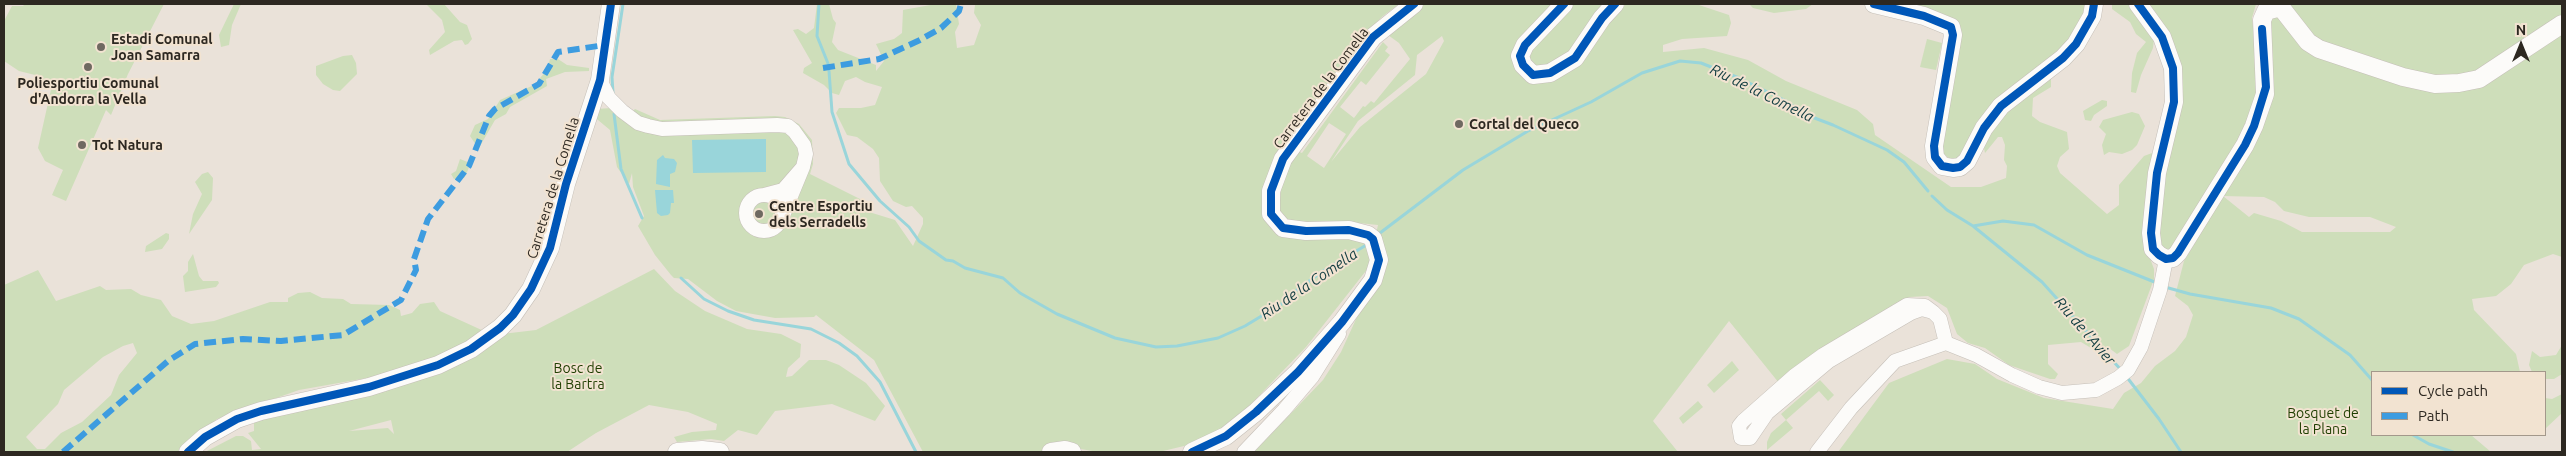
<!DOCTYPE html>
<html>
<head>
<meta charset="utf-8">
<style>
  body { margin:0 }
  #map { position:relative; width:2566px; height:456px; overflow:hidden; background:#eae2d9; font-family:Ubuntu,sans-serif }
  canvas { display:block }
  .frame { position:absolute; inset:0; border:5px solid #2d2821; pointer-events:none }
  .legend { position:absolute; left:2371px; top:371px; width:175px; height:65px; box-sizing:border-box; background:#f2e3d1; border:1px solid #a3988b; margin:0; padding:6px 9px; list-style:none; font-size:15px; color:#2d2821 }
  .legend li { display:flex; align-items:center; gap:10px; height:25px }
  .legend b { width:25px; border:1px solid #a3988b }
  .north { position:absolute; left:2496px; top:20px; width:50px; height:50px; -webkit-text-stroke:4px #f2e3d1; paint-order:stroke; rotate:0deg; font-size:14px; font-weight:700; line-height:20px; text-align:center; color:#2d2821 }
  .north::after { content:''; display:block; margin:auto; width:18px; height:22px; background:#2d2821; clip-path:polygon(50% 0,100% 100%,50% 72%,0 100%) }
</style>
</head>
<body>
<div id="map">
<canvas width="2566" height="456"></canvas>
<div class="frame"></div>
<ul class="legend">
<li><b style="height:6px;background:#0057b8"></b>Cycle path</li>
<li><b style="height:6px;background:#3d9ce0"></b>Path</li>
</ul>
<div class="north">N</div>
</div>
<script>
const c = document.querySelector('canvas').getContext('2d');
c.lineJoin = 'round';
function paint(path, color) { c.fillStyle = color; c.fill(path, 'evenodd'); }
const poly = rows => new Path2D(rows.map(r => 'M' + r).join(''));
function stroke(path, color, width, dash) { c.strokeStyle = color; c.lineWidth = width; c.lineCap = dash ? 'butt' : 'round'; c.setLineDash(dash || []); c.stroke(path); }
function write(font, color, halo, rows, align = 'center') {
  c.font = font + ' Ubuntu,sans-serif'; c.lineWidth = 4; c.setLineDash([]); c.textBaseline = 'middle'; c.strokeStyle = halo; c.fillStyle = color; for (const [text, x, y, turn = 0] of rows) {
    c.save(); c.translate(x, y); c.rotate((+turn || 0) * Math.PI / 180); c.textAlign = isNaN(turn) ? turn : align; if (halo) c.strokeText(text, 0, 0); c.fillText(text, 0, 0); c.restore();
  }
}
paint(poly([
  [25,4,164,4,128,74,111,115,106,110,66,201,52,195,63,170,45,161,38,148,52,85,34,77,35,75,19,71,4,61,4,21,12,6,23,6],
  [234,4,241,4,232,25,229,45,221,47,219,35],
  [426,4,444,4,460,22,467,25,472,39,468,44,465,45,462,40,454,41,430,55,429,50,445,32,442,20],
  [817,4,829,4,833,19,836,23,832,42,838,50,876,65,876,71,884,61,876,44,894,39,902,33,903,10,936,4,956,4,959,24,955,32,957,48,974,45,981,25,974,13,975,5,984,4,1399,4,1383,16,1362,36,1276,157,1268,221,1362,239,1370,257,1369,267,1306,347,1248,407,1213,439,1159,452,1098,452,1075,448,1044,452,923,452,874,360,816,315,814,317,775,318,736,311,717,301,688,279,674,278,671,275,655,255,638,226,644,216,633,187,632,173,629,184,617,167,610,130,592,115,597,109,611,108,623,121,635,109,660,120,775,116,785,117,799,124,812,140,813,164,810,174,872,205,869,212,895,220,913,246,923,224,923,218,912,206,906,207,893,201,880,181,879,158,873,149,857,137,847,135,836,113,839,108,861,108,875,105,882,87,865,82,856,77,845,81,839,95,832,93,824,85,803,73,804,68,812,63,793,30,798,29,806,34,814,28],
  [1425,4,1556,4,1517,46,1524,75,1589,50,1599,39,1611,18,1626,4,1696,4,1729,15,1731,23,1727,36,1682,39,1663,45,1663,52,1704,48,1748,60,1786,81,1857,110,1873,124,1875,135,1951,187,1981,187,2006,178,2007,166,2004,160,2005,145,2002,137,1998,137,1985,153,1984,148,1988,135,2001,116,2051,75,2051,87,2033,98,2032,116,2040,122,2067,132,2069,149,2060,157,2057,166,2060,173,2107,214,2119,205,2119,185,2144,156,2152,153,2153,156,2145,208,2148,253,2154,269,2154,279,2129,346,2117,354,2109,348,2091,348,2081,342,2048,345,2048,364,2058,374,2055,379,2050,379,2009,365,1985,348,1968,343,1957,334,1947,308,1928,296,1909,297,1779,383,1729,321,1653,421,1678,452,1254,452,1323,380,1341,352,1357,317,1382,281,1383,247,1376,234,1378,225,1349,222,1302,224,1289,222,1279,211,1282,179,1295,150,1302,153,1383,42,1388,47,1385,51,1390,55,1366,85,1361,81,1340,107,1354,118,1363,106,1365,107,1371,101,1374,103,1410,59,1399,43,1388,35],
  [1442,36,1444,41,1426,74,1360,127,1331,162,1358,121,1415,75,1417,55],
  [1329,123,1346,134,1324,168,1307,156],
  [1571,4,1607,4,1571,52,1546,70,1528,63,1530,51],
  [1749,4,1813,4,1806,9,1774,13,1753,8],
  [1891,4,2087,4,2077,35,1958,159,1949,158,1943,154,1942,142,1961,37],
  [2112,4,2130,4,2154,39,2153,48,2141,75,2136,93,2131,92,2132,73,2137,53,2146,42,2136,34,2130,22,2112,9],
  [2147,4,2256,4,2252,18,2260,85,2244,138,2183,235,2168,251,2160,248,2158,210,2179,105],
  [2278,4,2562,4,2562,257,2553,254,2524,265,2511,284,2496,296,2472,299,2474,310,2516,354,2520,372,2372,372,2372,435,2471,435,2491,452,1838,452,1889,383,1947,359,1975,364,1997,379,2044,398,2113,409,2124,393,2141,383,2155,366,2175,351,2186,337,2193,315,2188,306,2175,296,2184,261,2255,140,2265,17,2276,16,2321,43],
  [2223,196,2264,197,2275,202,2284,211,2309,217,2370,217,2396,227,2390,232,2302,232,2281,221,2254,213,2249,217],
  [1927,39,1942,43,1936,70,1920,67],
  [352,55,356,63,357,74,340,91,333,90,323,84,316,75,316,66,343,56],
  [550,59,558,59,567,65,589,68,589,71,565,72,546,79,547,86,510,107,506,114,495,120,480,146,476,145,470,136,475,125,488,119,500,100,534,85,547,70],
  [2102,100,2107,101,2107,106,2094,115,2091,121,2085,120,2083,111],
  [2132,112,2139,114,2145,126,2137,145,2132,150,2122,154,2109,152,2104,155,2102,145,2106,134,2099,127,2103,120],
  [460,159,470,163,468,170,464,178,454,179,451,174,456,171],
  [208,172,213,178,212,200,189,234,193,214,202,194,195,182,202,174],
  [166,233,169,234,169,239,162,249,145,252,146,246],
  [193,254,199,276,203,281,218,281,219,283,216,287,185,292,183,276,188,271,188,262],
  [654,269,675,291,705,311,747,329,781,334,801,344,800,357,788,368,786,377,792,376,809,360,826,360,839,365,866,383,885,406,875,421,832,404,775,411,757,435,738,430,724,441,711,439,677,442,674,437,692,432,716,430,717,424,688,412,649,405,596,433,567,452,205,452,236,436,243,436,251,441,252,450,261,449,248,433,254,431,254,422,385,390,386,393,384,375,299,390,217,419,177,452,4,452,4,285,38,270,56,301,100,286,106,290,131,289,141,295,161,300,172,316,191,324,214,321,270,302,288,302,288,298,298,293,310,292,322,298,343,299,351,304,389,305,400,310,401,316,412,313,420,304,434,302,440,311,486,332,502,334,536,330],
  [133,343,137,353,119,375,111,395,82,422,61,433,45,449,37,449,26,437,58,404,64,390,103,357,123,346],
  [391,420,394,434,388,428,349,431],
  [2562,345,2562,374,2554,379,2545,379,2545,372,2532,372,2529,365,2532,351,2540,357,2556,355],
  [1732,361,1739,370,1714,393,1707,385],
  [1820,380,1834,395,1828,401,1819,391,1786,420,1793,428,1767,450,1767,442,1771,433,1786,420,1781,414],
  [2562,394,2562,413,2545,429,2545,398,2552,399],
  [1698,401,1703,407,1683,424,1679,418]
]), '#cedeba');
paint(poly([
  [766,139,766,172,693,173,692,140],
  [663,155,665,158,674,159,677,163,675,172,670,174,670,187,656,184,657,160],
  [655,190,673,190,674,203,671,203,670,213,668,215,661,216,657,213]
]), '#99d5da');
stroke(poly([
  [819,4,817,36,829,66],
  [829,71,832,112,849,164,880,201,909,227,919,241,946,260,953,261,965,268,1003,278,1020,293,1057,314,1115,338,1156,347,1177,346,1218,338,1245,326,1283,303,1298,289,1323,271,1368,244],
  [613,93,612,77,623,4],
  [614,114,621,169,642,218],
  [1932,196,1947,210,1973,226,2042,282,2122,371],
  [1973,226,2003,221,2034,225,2087,255,2157,283],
  [1376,236,1463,170,1528,131,1591,102,1642,73,1680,61,1701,63,1739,78,1786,101,1804,114,1833,125,1887,150,1904,162,1928,191],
  [681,278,704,299,728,311,754,320,811,329,839,343,857,356,880,382,916,452],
  [2165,287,2190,294,2271,308,2299,319,2350,355,2372,380],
  [2126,376,2159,419,2181,452],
  [2413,435,2429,444,2453,452]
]), '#99d5da', 3);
const minor = poly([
  [600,80,609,98,622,111,638,123,648,126,662,129,777,125,788,126,794,131,804,145,806,154,803,167],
  '746 213a18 18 0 1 1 36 0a18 18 0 1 1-36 0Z',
  [764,195,783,190,803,167,782,218],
  [1933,312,1922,309,1911,313,1829,361,1767,413,1750,438,1741,438,1739,426,1743,421,1794,376,1823,355,1907,305,1925,306,1933,312,1940,319,1946,343,1976,355,2012,375,2039,387,2062,393,2096,390,2118,378,2128,370,2141,347,2160,290,2166,259],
  [1244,452,1284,410,1312,377,1339,334],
  [1817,452,1851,408,1895,361,1946,343]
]);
const major = poly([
  [1564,4,1525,45,1520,56,1523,65,1533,75,1550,73,1575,58,1602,18,1615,4],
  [1874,4,1924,16,1951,27,1953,35,1934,146,1935,157,1942,166,1953,168,1960,167,1967,161,1984,128,2001,106,2063,58,2076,44,2092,16,2094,4],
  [2138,4,2162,37,2173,68,2174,102,2157,173,2151,233,2153,249,2159,255,2166,259,2173,258,2178,253,2245,145,2254,126,2265,94,2262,20,2266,11,2277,8,2283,10,2308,42,2319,49,2403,77,2435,84,2459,83,2479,79,2562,24],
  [188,452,205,437,237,419,261,411,369,387,438,365,471,349,500,328,513,315,531,289,550,248,566,184,600,80,611,4],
  [677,452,702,450,720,452],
  [1051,452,1065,450,1072,452],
  [1192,452,1226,436,1256,412,1298,372,1342,322,1373,280,1379,260,1373,239,1368,235,1349,230,1306,231,1283,228,1271,214,1271,191,1283,159,1373,37,1414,4]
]);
stroke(minor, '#c5bfb8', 15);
stroke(major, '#c5bfb8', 19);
stroke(minor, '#fcfbf9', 14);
stroke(major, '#fcfbf9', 18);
stroke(poly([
  [823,68,879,59,920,40,941,28,959,11,961,4],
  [63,452,168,361,195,344,243,339,281,341,343,335,401,300,416,270,414,259,428,219,469,166,489,116,495,109,539,84,558,52,605,45]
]), '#3d9ce0', 6, [12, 6]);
stroke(poly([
  [1564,4,1525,45,1520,56,1523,65,1533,75,1550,73,1575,58,1602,18,1615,4],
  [1874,4,1924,16,1951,27,1953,35,1934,146,1935,157,1942,166,1953,168,1960,167,1967,161,1984,128,2001,106,2063,58,2076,44,2092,16,2094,4],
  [2138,4,2162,37,2173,68,2174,102,2157,173,2151,233,2153,249,2159,255,2166,259,2173,258,2178,253,2245,145,2254,126,2266,87,2262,29],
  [188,452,205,437,237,419,261,411,369,387,438,365,471,349,500,328,513,315,531,289,550,248,566,184,600,80,611,4],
  [1192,452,1226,436,1256,412,1298,372,1342,322,1373,280,1379,260,1373,239,1368,235,1349,230,1306,231,1283,228,1271,214,1271,191,1283,159,1373,37,1414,4]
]), '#0057b8', 8);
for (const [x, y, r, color] of [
  [101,47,5,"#6f6961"],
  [88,67,5,"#6f6961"],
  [1459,124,5,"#6f6961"],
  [82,145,5,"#6f6961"],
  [759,214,5,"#6f6961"]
]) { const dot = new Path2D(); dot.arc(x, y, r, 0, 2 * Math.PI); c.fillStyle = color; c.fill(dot); stroke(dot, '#f2e3d1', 2); }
write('bold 14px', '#2d2821', '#f2e3d1', [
  ["Estadi Comunal",111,39],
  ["Joan Samarra",111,55],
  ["Poliesportiu Comunal",88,83,"center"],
  ["d'Andorra la Vella",88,99,"center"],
  ["Cortal del Queco",1469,124],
  ["Tot Natura",92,145],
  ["Centre Esportiu",769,206],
  ["dels Serradells",769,222]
], 'left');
write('14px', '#2d2821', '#f2e3d1', [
  ["Carretera de la Comella",1321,88,-53],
  ["Carretera de la Comella",553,188,-73]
]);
write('14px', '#1f3e00', '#f2e3d1', [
  ["Bosc de",578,368],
  ["la Bartra",578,384],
  ["Bosquet de",2323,413],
  ["la Plana",2323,429]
]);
write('italic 15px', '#103c40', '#f2e3d1', [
  ["Riu de la Comella",1762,93,26],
  ["Riu de la Comella",1309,284,-34],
  ["Riu de l'Avier",2085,331,49]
]);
</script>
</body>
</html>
